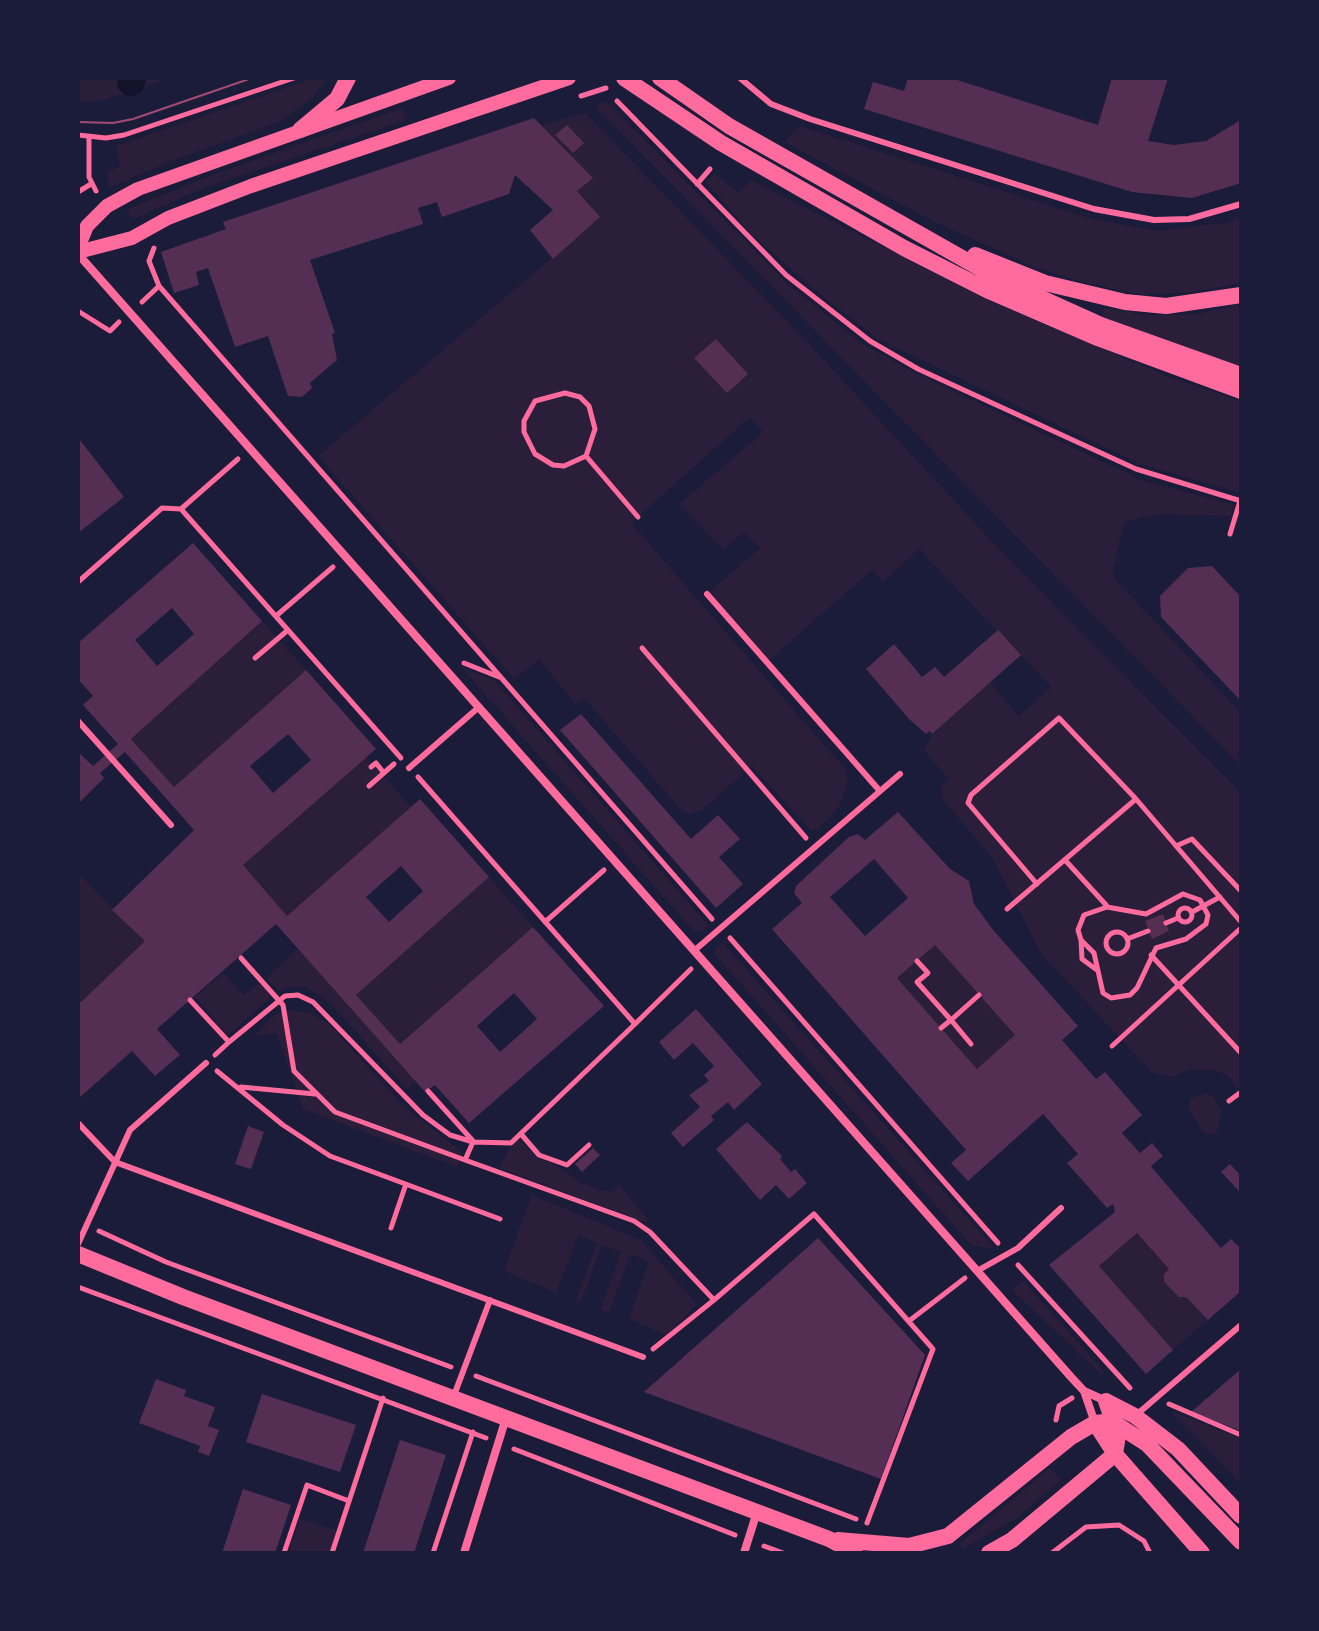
<!DOCTYPE html>
<html>
<head>
<meta charset="utf-8">
<style>
  body { margin:0 }
  #map { position:relative; width:1319px; height:1631px; overflow:hidden; background:#1b1b3a; font-family:"Titillium Web",sans-serif }
  canvas { display:block }
  .frame { position:absolute; inset:0; border:80px solid #1b1b3a; pointer-events:none }
</style>
</head>
<body>
<div id="map">
<canvas width="1319" height="1631"></canvas>
<div class="frame"></div>
</div>
<script>
const c = document.querySelector('canvas').getContext('2d');
c.lineJoin = 'round';
function paint(path, color) { c.fillStyle = color; c.fill(path, 'evenodd'); }
const poly = rows => new Path2D(rows.map(r => 'M' + r).join(''));
function stroke(path, color, width, dash) { c.strokeStyle = color; c.lineWidth = width; c.lineCap = dash ? 'butt' : 'round'; c.setLineDash(dash || []); c.stroke(path); }
paint(poly([
  [78,78,169,78,106,100,87,102,78,101],
  [315,78,328,78,310,100,279,122,161,165,109,188,107,173,120,166,116,146],
  [606,101,790,286,860,342,911,371,1141,480,1234,505,1231,516,1158,514,1124,522,1112,576,1241,713,1241,766,595,106],
  [402,108,406,120,204,188,133,219,126,210,201,179],
  [585,113,808,343,998,548,1241,793,1241,1092,1229,1077,1216,1070,1188,1070,1173,1077,1153,1073,1041,954,992,857,943,800,942,785,949,779,924,751,932,734,990,682,1019,716,1051,687,919,549,883,582,872,570,767,662,707,594,760,548,744,532,723,549,679,504,763,432,750,417,631,523,845,769,848,781,840,806,819,828,811,831,752,766,702,810,690,814,683,812,585,699,576,704,539,660,514,679,318,456,600,217,577,191,592,178,541,125],
  [799,126,1092,219,1159,231,1230,222,1241,216,1241,283,1192,292,1140,294,1085,283,1034,267,927,218,785,142],
  [715,174,739,193,751,180,988,300,1164,375,1241,401,1241,493,1140,464,878,339,821,295,751,234,706,182],
  [1241,304,1241,367,1101,317,1104,308,1148,315,1198,314],
  [262,621,306,670,174,787,131,739],
  [462,668,493,679,709,926,703,931,693,930],
  [366,757,411,807,287,916,243,865],
  [78,873,145,941,81,1002,78,999],
  [489,877,533,927,400,1044,356,995],
  [723,943,995,1249,971,1245,713,952],
  [935,945,1015,1035,977,1069,897,978],
  [298,949,415,1081,407,1089,327,1000,306,987,289,987,280,992,266,978],
  [223,973,244,995,260,983,269,993,269,999,228,1035,195,997],
  [289,1010,310,1013,328,1023,404,1107,462,1152,457,1167,303,1109,277,1034,255,1035,275,1015],
  [1205,1093,1213,1096,1221,1110,1218,1130,1212,1135,1204,1133,1189,1110,1190,1099],
  [519,1139,537,1158,557,1165,580,1182,602,1191,611,1191,619,1184,648,1220,647,1223,499,1168,509,1149],
  [532,1195,641,1240,697,1305,666,1335,629,1319,649,1262,631,1254,609,1312,600,1310,621,1252,602,1245,581,1302,576,1300,597,1243,578,1235,556,1293,504,1271],
  [1137,1233,1169,1269,1164,1274,1164,1282,1179,1297,1186,1297,1208,1320,1173,1350,1099,1266],
  [1023,1280,1104,1372,1102,1375,1012,1290],
  [1173,1412,1241,1438,1241,1483,1173,1414],
  [1050,1468,1060,1480,1017,1518,962,1549,960,1543],
  [300,1518,338,1531,330,1553,288,1553]
]), '#2a1e3b');
stroke(poly([
  [131,82,132,78]
]), '#12122b', 28);
paint(poly([
  [908,78,951,78,1098,125,1112,78,1168,78,1148,141,1174,145,1206,141,1241,120,1241,183,1192,198,1132,192,864,109,873,82,904,91],
  [534,118,593,178,577,191,600,217,553,259,530,230,553,210,515,175,509,194,442,217,437,202,418,208,423,224,310,260,335,333,332,334,337,360,310,383,312,388,302,397,288,396,268,336,235,347,208,268,196,272,199,285,174,293,161,252,226,229,223,222],
  [567,125,584,143,573,153,555,135],
  [716,339,748,374,727,393,694,358],
  [80,440,124,497,78,533,78,441],
  [193,543,262,621,131,739,174,787,306,670,376,749,243,865,287,916,420,799,489,877,356,995,400,1044,533,927,604,1006,469,1123,435,1085,425,1092,276,924,157,1029,180,1055,155,1076,132,1051,78,1099,78,999,81,1002,145,941,112,910,194,830,125,752,100,773,104,778,78,804,78,752,93,766,118,744,83,705,93,696,78,679,78,643],
  [172,608,194,634,157,666,135,640],
  [288,734,311,760,273,793,250,766],
  [401,866,423,891,389,922,366,897],
  [514,993,537,1019,500,1052,477,1026],
  [1212,566,1241,597,1241,701,1161,617,1160,596,1188,568],
  [998,630,1021,655,932,734,930,731,926,734,909,719,866,669,894,644,922,677,935,667,944,677],
  [581,714,691,839,718,815,740,839,719,857,743,884,716,908,560,730],
  [898,812,950,869,969,881,974,904,994,931,1078,1026,1062,1040,1096,1079,1105,1072,1142,1115,1122,1133,1140,1153,1152,1143,1163,1156,1151,1166,1153,1169,1221,1248,1231,1239,1241,1249,1241,1291,1208,1320,1186,1297,1179,1297,1164,1282,1164,1274,1169,1269,1137,1233,1099,1266,1173,1350,1146,1374,1049,1265,1115,1212,1113,1204,1107,1208,1067,1163,1078,1154,1043,1114,968,1181,951,1163,966,1150,772,929,802,903,794,893,796,886,849,837,858,834,865,840],
  [874,859,908,898,865,936,830,897],
  [935,945,1015,1035,977,1069,897,978],
  [1163,914,1169,931,1152,939,1145,921],
  [696,1009,762,1084,734,1110,728,1102,711,1116,714,1120,683,1147,671,1133,700,1107,689,1095,709,1081,704,1075,714,1066,693,1043,674,1060,659,1042],
  [747,1122,782,1156,780,1159,791,1172,795,1169,807,1183,789,1199,776,1185,760,1200,716,1149],
  [248,1126,264,1132,251,1169,235,1164],
  [593,1148,600,1155,582,1172,575,1164],
  [1230,1164,1241,1176,1241,1193,1221,1172],
  [818,1238,925,1355,881,1479,644,1392],
  [1241,1369,1241,1431,1191,1412],
  [156,1379,186,1390,184,1396,215,1407,208,1426,219,1430,209,1456,198,1452,200,1446,139,1423],
  [262,1394,356,1425,340,1472,246,1442],
  [400,1440,446,1455,414,1553,363,1553],
  [243,1489,291,1505,275,1553,222,1553]
]), '#542f53');
stroke(poly([
  [581,96,606,88],
  [617,101,786,275,870,341,918,369,1136,469,1241,501],
  [78,135,106,138,124,135,294,78],
  [89,138,89,177,96,191],
  [697,184,710,169],
  [78,192,91,184],
  [154,248,149,261,159,286,712,919],
  [142,302,159,286],
  [78,311,110,331,119,322],
  [586,456,564,466,553,465,535,454,524,432,524,421,535,401,565,393,580,397,589,406,595,429,586,456,638,517],
  [181,509,238,459],
  [1230,534,1240,501],
  [78,582,162,508,181,509,401,758],
  [276,616,333,567],
  [642,648,806,838],
  [255,658,288,630],
  [464,663,499,677],
  [371,767,376,763,384,773],
  [369,786,394,764],
  [1176,846,1192,839,1241,891],
  [1065,860,1107,906],
  [1037,884,968,803,971,795,1059,718,1136,799,1241,922],
  [1183,894,1200,900,1208,915,1206,924,1186,939,1156,948,1137,988,1130,995,1111,998,1103,993,1094,953,1081,940,1078,930,1084,915,1107,907,1146,914,1183,894],
  '1178 915a7 7 0 1 1 14 0a7 7 0 1 1-14 0Z',
  [1007,909,1136,799],
  [1192,912,1220,897],
  [545,922,604,870],
  [1166,923,1178,918],
  '1106 943a11 11 0 1 1 22 0a11 11 0 1 1-22 0Z',
  [730,938,998,1243],
  [1127,939,1148,931],
  [1081,940,1082,959,1097,970],
  [1151,955,1241,1053],
  [241,958,283,1005,294,1071,335,1112,465,1160,473,1142,511,1143,635,1024,418,777],
  [917,961,928,973,917,982,951,1020,941,1028],
  [190,1000,229,1042,285,996,298,995,313,1002,423,1115,450,1135,473,1142],
  [635,1024,691,969],
  [971,1044,951,1020,979,995],
  [1112,1046,1241,928],
  [215,1055,229,1042],
  [217,1071,283,1125,330,1156,500,1219],
  [241,1087,315,1094],
  [428,1091,473,1141],
  [1229,1101,1241,1092],
  [521,1134,539,1155,567,1165,589,1145],
  [465,1160,634,1221,650,1232,714,1300,814,1214,933,1349,867,1523],
  [391,1228,406,1184],
  [99,1231,166,1262,451,1367],
  [1018,1265,1130,1388],
  [78,1287,486,1438],
  [909,1321,965,1278],
  [653,1349,714,1300],
  [476,1376,856,1519],
  [1169,1404,1241,1435],
  [1056,1420,1059,1406,1072,1398],
  [514,1449,735,1535],
  [764,1546,783,1553],
  [284,1553,307,1485,349,1501],
  [332,1553,383,1398],
  [433,1553,473,1432],
  [1052,1553,1086,1527,1119,1525,1144,1541,1150,1553]
]), '#ff6b9d', 5);
stroke(poly([
  [740,78,771,104,810,119,1094,209,1154,220,1189,219,1241,204],
  [707,594,879,790],
  [78,721,171,825],
  [409,768,479,707],
  [695,950,900,774],
  [78,1123,115,1162,643,1357],
  [78,1244,130,1130,206,1063],
  [977,1271,1018,1248,1061,1208],
  [453,1398,490,1300],
  [1135,1416,1241,1325]
]), '#ff6b9d', 6);
stroke(poly([
  [78,254,1071,1377,1084,1391,1095,1423],
  [1084,1391,1106,1401],
  [464,1553,506,1418],
  [744,1553,757,1512]
]), '#ff6b9d', 8);
stroke(poly([
  [78,248,87,226,107,206,138,189,449,78],
  [78,252,132,238,168,218,251,186,569,78]
]), '#ff6b9d', 14);
stroke(poly([
  [624,78,721,143,904,248,991,292,1095,337,1241,391],
  [660,78,729,126,999,279,1101,325,1241,375],
  [300,130,337,99,348,78],
  [975,255,1045,283,1125,302,1166,306,1241,295],
  [78,1254,183,1297,829,1539,855,1553],
  [1106,1401,1135,1416,1178,1449,1241,1516],
  [1095,1423,1115,1454,1202,1553],
  [838,1540,909,1546,948,1536,1071,1437,1095,1423,1104,1422,1116,1424,1147,1444,1241,1542],
  [989,1553,1012,1540,1115,1454,1118,1435,1106,1401]
]), '#ff6b9d', 16);
stroke(poly([
  [78,122,113,123,133,119,252,78]
]), '#a44b75', 2);
</script>
</body>
</html>
